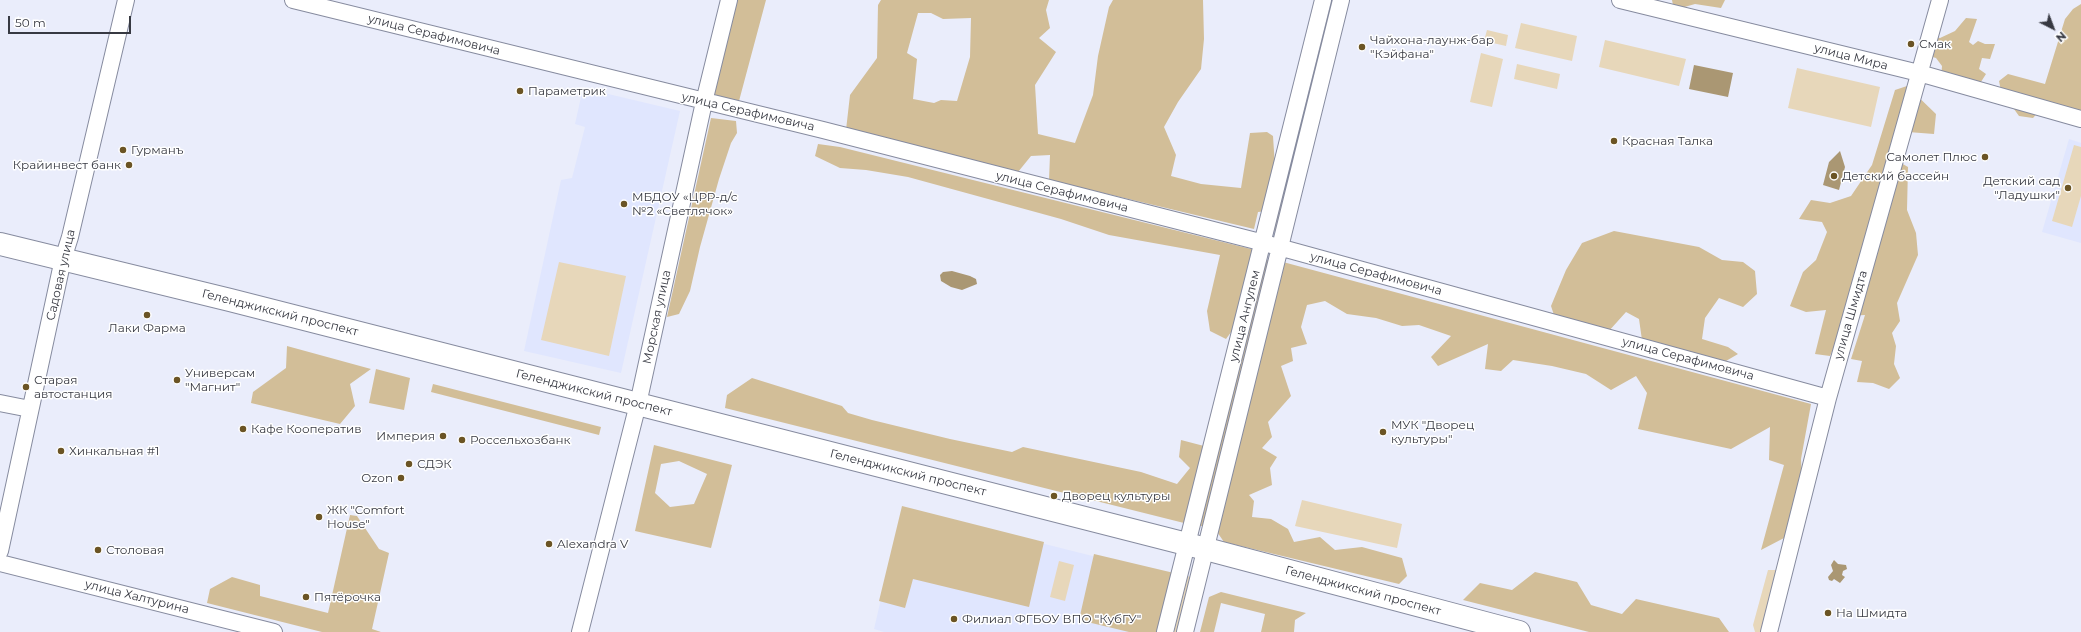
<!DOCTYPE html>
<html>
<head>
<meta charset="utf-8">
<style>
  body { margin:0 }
  #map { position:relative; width:2081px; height:632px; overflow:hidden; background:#eaedfb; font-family:Montserrat,sans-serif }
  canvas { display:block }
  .north { position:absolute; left:2033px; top:8px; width:40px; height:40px; -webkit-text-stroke:3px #fff; paint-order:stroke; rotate:138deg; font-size:11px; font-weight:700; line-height:16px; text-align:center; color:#373942 }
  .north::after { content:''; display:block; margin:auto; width:14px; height:18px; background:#373942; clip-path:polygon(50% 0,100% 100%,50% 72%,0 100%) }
  .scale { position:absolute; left:8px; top:16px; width:123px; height:18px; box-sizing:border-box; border:2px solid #373942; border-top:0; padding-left:5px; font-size:12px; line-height:14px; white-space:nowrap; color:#373942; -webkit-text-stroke:3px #fff; paint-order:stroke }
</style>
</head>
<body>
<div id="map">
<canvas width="2081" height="632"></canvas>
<div class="north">N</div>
<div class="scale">50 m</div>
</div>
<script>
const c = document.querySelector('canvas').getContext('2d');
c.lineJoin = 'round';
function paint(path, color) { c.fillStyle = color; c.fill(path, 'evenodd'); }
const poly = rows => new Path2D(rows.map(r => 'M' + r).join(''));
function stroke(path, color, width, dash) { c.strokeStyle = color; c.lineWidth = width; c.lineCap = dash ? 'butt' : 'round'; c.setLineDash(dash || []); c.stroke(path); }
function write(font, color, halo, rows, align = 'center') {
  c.font = font + ' Montserrat,sans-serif'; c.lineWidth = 3; c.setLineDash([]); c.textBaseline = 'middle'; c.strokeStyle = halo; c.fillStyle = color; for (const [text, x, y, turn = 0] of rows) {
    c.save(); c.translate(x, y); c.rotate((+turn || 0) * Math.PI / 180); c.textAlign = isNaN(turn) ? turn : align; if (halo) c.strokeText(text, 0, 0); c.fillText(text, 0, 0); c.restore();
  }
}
paint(poly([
  [583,88,680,111,621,373,524,351,561,180,572,178,585,127,575,124],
  [2069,139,2081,143,2081,243,2042,232],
  [902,508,1156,572,1142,632,884,632,874,629]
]), '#e0e6fe');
paint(poly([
  [1326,0,1339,0,1280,233,1270,230],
  [1521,23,1577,36,1572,61,1515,48],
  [1487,30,1508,35,1506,46,1484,41],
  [1605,40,1686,59,1679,86,1599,67],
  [1481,53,1503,59,1492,107,1470,102],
  [1517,64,1560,74,1557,89,1514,79],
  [1797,68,1880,87,1871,127,1788,108],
  [2074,145,2081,147,2081,196,2072,227,2052,221],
  [559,262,626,276,609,356,541,340],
  [1302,500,1402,524,1397,548,1295,526],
  [1059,561,1074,565,1065,601,1050,597],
  [1768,570,1776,570,1761,632,1755,632,1753,625],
  [1183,575,1195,578,1182,632,1169,632]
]), '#e7d7ba');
paint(poly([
  [735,0,766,0,739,101,713,98],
  [881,0,1049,0,1046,10,1050,28,1039,38,1056,52,1035,85,1038,134,1075,143,1093,95,1098,56,1109,7,1113,0,1203,0,1204,39,1201,69,1178,102,1164,127,1176,155,1171,176,1201,184,1241,188,1250,133,1267,132,1273,136,1275,167,1267,211,1258,212,1254,229,1049,180,1050,155,1031,156,1018,172,846,130,850,95,877,58,878,5],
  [918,13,931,13,943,19,971,18,970,57,957,101,941,100,934,103,913,99,917,59,907,53],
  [1672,0,1725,0,1721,8,1695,4,1674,10],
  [2081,4,2081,117,2042,108,2033,118,2019,116,2001,91,1999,81,2008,74,2045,84,2065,19,2073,9],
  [1966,18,1977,19,1969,42,1973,45,1978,41,1985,44,1995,44,1990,59,1982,58,1979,69,1986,74,1979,85,1941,78,1942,66,1936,58,1926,55,1932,36,1940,38,1955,31],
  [1907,86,1936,114,1934,134,1908,132,1901,163,1908,167,1907,210,1916,233,1918,255,1897,303,1900,321,1892,333,1896,346,1894,364,1900,378,1889,389,1873,383,1857,382,1862,361,1851,359,1865,315,1847,316,1830,356,1815,354,1826,310,1806,312,1790,306,1803,272,1816,260,1827,232,1822,222,1799,219,1811,200,1830,203,1851,196,1872,165,1895,90],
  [711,118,736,121,737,133,731,143,719,179,700,247,690,291,679,314,667,317],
  [818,144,840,147,1255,250,1237,324,1226,339,1210,331,1207,311,1220,255,1109,235,1061,219,908,177,866,170,840,168,815,156],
  [1614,231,1699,247,1722,260,1743,262,1755,271,1757,294,1743,307,1719,298,1705,318,1702,339,1728,347,1738,354,1726,361,1690,356,1642,340,1639,319,1626,312,1608,332,1555,318,1551,306,1566,270,1582,243],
  [1264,259,1271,261,1206,527,1197,525],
  [1283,262,1811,404,1801,459,1802,480,1784,538,1761,550,1784,465,1769,460,1770,427,1731,449,1638,429,1647,393,1636,376,1611,390,1586,374,1552,366,1513,360,1501,371,1485,369,1488,344,1438,366,1431,357,1451,336,1419,325,1402,326,1376,318,1347,314,1325,301,1307,305,1301,327,1307,344,1291,348,1293,361,1281,366,1291,396,1268,422,1272,437,1262,448,1277,457,1270,468,1272,485,1249,495,1254,501,1252,517,1271,519,1288,529,1294,542,1320,537,1335,550,1362,547,1402,558,1407,576,1399,584,1224,542,1215,529],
  [287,346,371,369,350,384,355,406,340,424,251,403,253,392,286,368],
  [376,369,410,378,404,410,369,403],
  [752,378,842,406,848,413,872,420,950,439,1012,452,1023,447,1141,472,1177,484,1190,468,1179,457,1181,440,1204,446,1184,523,725,408,727,395],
  [433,384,601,427,599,435,431,392],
  [654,445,732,465,711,548,635,531],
  [679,461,707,474,694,504,670,507,655,493,661,464],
  [902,506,1044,542,1029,607,913,579,905,608,879,601],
  [350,515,357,516,379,549,389,553,372,629,381,632,322,632,207,603,210,589,232,577,260,585,260,596,328,613],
  [1094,554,1174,573,1160,632,1129,632,1079,620],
  [1535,572,1577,582,1591,605,1622,614,1636,599,1719,618,1729,632,1589,632,1463,600,1480,583,1512,590],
  [1221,592,1306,613,1295,620,1294,632,1261,632,1265,614,1221,603,1214,632,1200,632,1209,597]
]), '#d2be98');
paint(poly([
  [1694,65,1733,73,1728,97,1689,89],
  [1840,151,1845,167,1839,190,1823,185,1829,162],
  [952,271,970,276,976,279,977,284,962,290,951,287,941,281,940,275,943,272],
  [1834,560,1838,564,1846,565,1847,569,1843,571,1842,575,1845,577,1840,583,1834,579,1832,581,1829,580,1828,577,1833,571,1831,565]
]), '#aa9773');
const street = poly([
  [293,0,823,130,1264,243,1828,398],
  [1620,0,1919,73,2081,119],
  [0,403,30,409],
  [0,551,63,259,70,237,126,0],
  [0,563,274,632],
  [580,632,638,404,704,102,729,0],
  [1165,632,1323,0],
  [1185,632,1341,0],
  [1769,632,1828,398,1940,0]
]);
const primary = poly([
  [0,244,230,300,1206,549,1519,632]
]);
stroke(street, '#868b9f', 18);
stroke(primary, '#868b9f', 24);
stroke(street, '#fff', 16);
stroke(primary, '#fff', 22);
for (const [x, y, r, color] of [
  [1911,44,4,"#6b5424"],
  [1362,47,4,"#6b5424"],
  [520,91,4,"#6b5424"],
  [1614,141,4,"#6b5424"],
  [123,150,4,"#6b5424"],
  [1985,157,4,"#6b5424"],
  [129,165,4,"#6b5424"],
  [1834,176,4,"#6b5424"],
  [2068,188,4,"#6b5424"],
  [624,204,4,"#6b5424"],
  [147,315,4,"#6b5424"],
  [177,380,4,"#6b5424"],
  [26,387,4,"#6b5424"],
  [243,429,4,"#6b5424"],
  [1383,432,4,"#6b5424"],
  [443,436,4,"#6b5424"],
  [462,440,4,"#6b5424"],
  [61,451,4,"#6b5424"],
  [409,464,4,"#6b5424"],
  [401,478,4,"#6b5424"],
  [1054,496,4,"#6b5424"],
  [319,517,4,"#6b5424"],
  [549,544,4,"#6b5424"],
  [98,550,4,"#6b5424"],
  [306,597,4,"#6b5424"],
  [1828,613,4,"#6b5424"],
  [954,619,4,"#6b5424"]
]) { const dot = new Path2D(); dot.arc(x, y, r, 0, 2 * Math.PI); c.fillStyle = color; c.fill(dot); stroke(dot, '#fff', 1.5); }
write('12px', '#373942', '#fff', [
  ["улица Серафимовича",434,35,14],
  ["улица Мира",1851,57,14],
  ["улица Серафимовича",748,112,13],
  ["улица Серафимовича",1062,192,14],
  ["улица Серафимовича",1376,274,15],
  ["Садовая улица",61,275,-77],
  ["Геленджикский проспект",280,313,14],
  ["улица Шмидта",1851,315,-74],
  ["улица Ангулем",1245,316,-76],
  ["Морская улица",657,317,-78],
  ["улица Серафимовича",1688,359,15],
  ["Геленджикский проспект",594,393,14],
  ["Геленджикский проспект",908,473,14],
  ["Геленджикский проспект",1363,591,15],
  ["улица Халтурина",137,597,14]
]);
write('12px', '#373942', '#fff', [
  ["Чайхона-лаунж-бар",1370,40],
  ["\"Кэйфана\"",1370,54],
  ["Смак",1919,44],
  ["Параметрик",528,91],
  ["Красная Талка",1622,141],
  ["Гурманъ",131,150],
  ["Самолет Плюс",1977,157,"right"],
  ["Крайинвест банк",121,165,"right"],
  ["Детский бассейн",1842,176],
  ["Детский сад",2060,181,"right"],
  ["\"Ладушки\"",2060,195,"right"],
  ["МБДОУ «ЦРР-д/с",632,197],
  ["№2 «Светлячок»",632,211],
  ["Лаки Фарма",147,328,"center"],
  ["Универсам",185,373],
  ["\"Магнит\"",185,387],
  ["Старая",34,380],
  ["автостанция",34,394],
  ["МУК \"Дворец",1391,425],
  ["культуры\"",1391,439],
  ["Кафе Кооператив",251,429],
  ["Империя",435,436,"right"],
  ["Россельхозбанк",470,440],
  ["Хинкальная #1",69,451],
  ["СДЭК",417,464],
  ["Ozon",393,478,"right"],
  ["Дворец культуры",1062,496],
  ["ЖК \"Comfort",327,510],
  ["House\"",327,524],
  ["Alexandra V",557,544],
  ["Столовая",106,550],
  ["Пятёрочка",314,597],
  ["На Шмидта",1836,613],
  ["Филиал ФГБОУ ВПО \"КубГУ\"",962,619]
], 'left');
</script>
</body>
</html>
